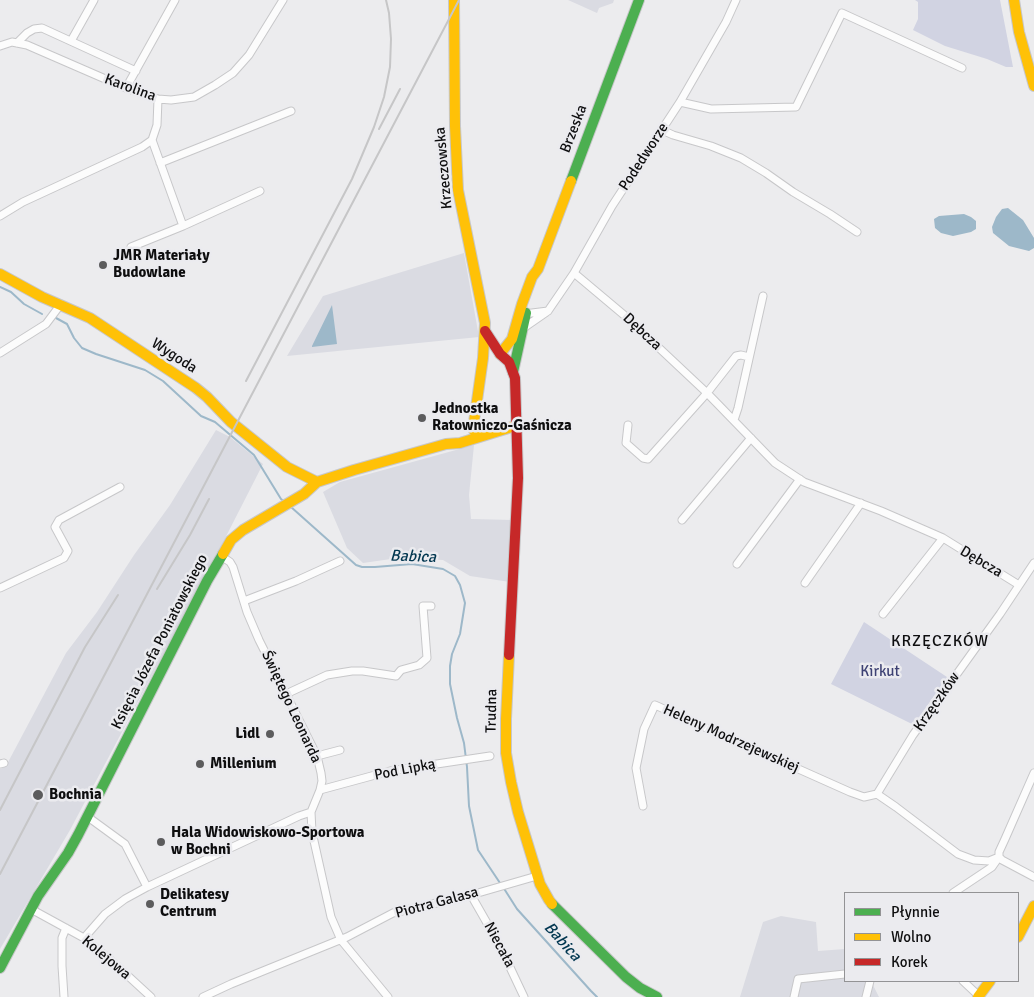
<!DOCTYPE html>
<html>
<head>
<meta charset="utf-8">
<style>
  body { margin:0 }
  #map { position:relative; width:1034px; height:997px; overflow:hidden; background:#ececee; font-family:Signika,sans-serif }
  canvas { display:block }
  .legend { position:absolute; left:844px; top:892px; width:175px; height:90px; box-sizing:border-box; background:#ebebef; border:1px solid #939395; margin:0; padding:6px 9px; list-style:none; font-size:15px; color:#0e0e0f }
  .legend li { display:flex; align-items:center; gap:10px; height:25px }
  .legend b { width:25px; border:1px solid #939395 }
</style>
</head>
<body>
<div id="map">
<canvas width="1034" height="997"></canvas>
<ul class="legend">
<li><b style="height:6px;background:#4caf50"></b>Płynnie</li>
<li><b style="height:6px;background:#ffc107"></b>Wolno</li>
<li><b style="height:6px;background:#c62828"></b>Korek</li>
</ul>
</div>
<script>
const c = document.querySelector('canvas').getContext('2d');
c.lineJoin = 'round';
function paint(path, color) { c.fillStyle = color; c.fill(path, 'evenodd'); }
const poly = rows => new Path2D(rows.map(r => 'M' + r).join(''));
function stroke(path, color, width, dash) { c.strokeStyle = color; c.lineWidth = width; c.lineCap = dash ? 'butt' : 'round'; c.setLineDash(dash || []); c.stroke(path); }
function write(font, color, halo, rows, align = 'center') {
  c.font = font + ' Signika,sans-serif'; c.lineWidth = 5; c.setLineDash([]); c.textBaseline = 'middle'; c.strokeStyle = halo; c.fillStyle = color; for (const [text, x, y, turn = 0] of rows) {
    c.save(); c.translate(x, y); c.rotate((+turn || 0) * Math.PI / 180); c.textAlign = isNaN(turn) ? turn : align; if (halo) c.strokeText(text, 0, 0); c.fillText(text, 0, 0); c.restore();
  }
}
paint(poly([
  [568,0,614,0,613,3,599,8,597,13],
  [464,253,479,337,287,356,323,296],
  [216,430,230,437,263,464,191,605,158,664,70,830,0,949,0,769,6,766,66,653,97,612,134,555,170,505],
  [474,445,469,495,471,519,513,520,510,582,470,576,443,560,398,558,363,563,347,548,323,492,340,482],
  [781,916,816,922,818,951,845,949,845,981,873,981,873,985,879,997,740,997,763,922]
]), '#dadbe2');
paint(poly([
  [915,0,1000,0,1013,67,1006,67,987,59,945,46,913,30,918,19,918,2],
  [864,622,947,677,914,725,831,684]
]), '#d1d3e2');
paint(poly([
  [1008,208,1023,220,1034,238,1034,248,1029,251,1009,246,993,233,992,227,996,217,1002,209],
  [964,214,971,217,976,221,976,229,971,232,953,236,941,233,935,228,934,219,939,216],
  [332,305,337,344,312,347,312,346]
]), '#9db8c9');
stroke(poly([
  [0,287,11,292,24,304,42,314],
  [56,318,67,324,74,338,82,348,96,354,145,370,163,381,201,416,215,422,254,455,281,499,285,502],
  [291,507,356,565,362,567,375,567,412,564,443,569,455,576,460,585,465,603,460,634,452,654,450,666,450,684,457,718,464,743,467,767,469,806,478,850,500,883],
  [503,887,517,909,591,991,597,997]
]), '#9db8c9', 2);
const street = poly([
  [71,41,94,0],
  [17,43,27,33,34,29,42,28,136,71],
  [0,46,12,42,27,45,126,88,158,99,171,100,194,97,215,85,233,73,249,55,283,0],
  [126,88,175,0],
  [680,102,711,109,796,107,842,13,962,68],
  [662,130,673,135,711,146,741,158,766,173,793,192,830,214,857,232],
  [152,140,183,226],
  [160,163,291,111],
  [0,216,23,202,142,147,152,140,157,125,158,99],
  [131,247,183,226,260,191],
  [574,273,624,315,707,393,775,463,804,482,881,511,943,538,1019,585],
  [524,314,548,311],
  [522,329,548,311,574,273,612,206,680,102,726,22,736,0],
  [0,353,46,324,61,304],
  [734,420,738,408,763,296],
  [628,425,626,443,643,458,648,459,707,393,736,356,741,355,749,357],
  [682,520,751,438],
  [221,556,230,562,233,567,247,612,259,640,317,756,321,773,322,781,320,790,311,812,312,832,331,917,341,940,388,997],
  [737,564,800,479],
  [805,583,861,503],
  [0,588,64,558,68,551,55,527,59,520,120,487],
  [244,601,296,581,340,561],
  [883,614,943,538],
  [286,694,327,675,352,671,363,671,396,676,401,670,419,665,427,658,423,606,431,606],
  [317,756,340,750],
  [0,764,4,763],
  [320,790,390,771,490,756],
  [877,794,913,735,1000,614,1034,563],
  [877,794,896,807,958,854,974,860,989,861,999,857],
  [643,806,636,768,644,729,655,705,850,792,864,797,877,794],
  [88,817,125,844,147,887],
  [999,857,1002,860,1034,877],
  [953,893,992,867,999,857,999,852,1005,839,1034,773],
  [471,895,499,944,524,997],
  [31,909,84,938,114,963,151,997],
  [84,938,105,914,125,899,147,887,299,816,311,812],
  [963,981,979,996],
  [64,997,62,966,62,938,66,928],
  [203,997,231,984,347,937,393,913,471,895,537,876],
  [794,997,798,979,845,974],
  [866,997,870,981]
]);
const fast = poly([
  [571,181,639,0],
  [513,372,526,313],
  [552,904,626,977,640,988,657,997],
  [0,968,38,896,68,853,78,835,207,581,223,554]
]);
const slow = poly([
  [454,0,455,126,458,190,485,323,483,358,473,429,475,432,481,436],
  [1014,0,1019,32,1034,86],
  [0,274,42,297,90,318,196,388,207,397,231,422,287,467,317,482],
  [500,354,512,339,522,304,532,277,538,269,571,181],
  [223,554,231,540,243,530,304,494,317,482,354,470,446,444,460,443,515,426],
  [509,655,506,719,506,753,511,782,518,812,540,884,549,900,552,904],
  [1018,937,1034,906],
  [978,997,990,981]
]);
const jam = poly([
  [485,331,500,354,509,362,515,378,518,478,509,655]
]);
stroke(street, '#c7c7c9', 9);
stroke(fast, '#c7c7c9', 12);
stroke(slow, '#c7c7c9', 12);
stroke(jam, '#c7c7c9', 12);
stroke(street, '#fcfcfc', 7);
stroke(fast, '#4caf50', 10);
stroke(slow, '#ffc107', 10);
stroke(jam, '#c62828', 10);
stroke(poly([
  [379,129,400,89],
  [246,381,352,179,374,127,384,97,390,67,391,39,389,13,386,0],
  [157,589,190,535,209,499],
  [0,810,85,647,118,595],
  [0,874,459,0]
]), '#c6c6c7', 2);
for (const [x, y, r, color] of [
  [103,265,5,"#5c5c5d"],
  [422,418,5,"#5c5c5d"],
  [270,734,5,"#5c5c5d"],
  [200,764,5,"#5c5c5d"],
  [38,795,6,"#5c5c5d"],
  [161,842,5,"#5c5c5d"],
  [150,904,5,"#5c5c5d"]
]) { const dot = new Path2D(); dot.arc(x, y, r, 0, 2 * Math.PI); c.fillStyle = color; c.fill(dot); stroke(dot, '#ebebef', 2); }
write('15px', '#0e0e0f', '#ebebef', [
  ["Karolina",130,88,20],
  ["Brzeska",574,129,-69],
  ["Podedworze",644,157,-57],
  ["Krzeczowska",444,168,-95],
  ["Dębcza",642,332,43],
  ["Wygoda",174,356,33],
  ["Dębcza",981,562,31],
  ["Księcia Józefa Poniatowskiego",160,642,-63],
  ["Krzęczków",937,702,-55],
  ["Świętego Leonarda",291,707,65],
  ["Trudna",492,711,-89],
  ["Heleny Modrzejewskiej",731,739,24],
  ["Pod Lipką",405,770,-11],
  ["Piotra Galasa",437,903,-15],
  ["Niecała",499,945,62],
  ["Kolejowa",106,958,40]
]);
write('bold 15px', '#0e0e0f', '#ebebef', [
  ["JMR Materiały",113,256],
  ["Budowlane",113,273],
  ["Jednostka",432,409],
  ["Ratowniczo-Gaśnicza",432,426],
  ["Lidl",260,734,"right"],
  ["Millenium",210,764],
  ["Bochnia",49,795],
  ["Hala Widowiskowo-Sportowa",171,833],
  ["w Bochni",171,850],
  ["Delikatesy",160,895],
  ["Centrum",160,912]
], 'left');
write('15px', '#3d4173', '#ebebef', [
  ["Kirkut",880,672]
]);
write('italic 16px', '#023750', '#ebebef', [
  ["Babica",413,557,2],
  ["Babica",562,942,48]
]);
c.letterSpacing = '1px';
write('16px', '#0e0e0f', '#ebebef', [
  ["KRZĘCZKÓW",940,642]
]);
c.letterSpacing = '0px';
</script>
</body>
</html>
